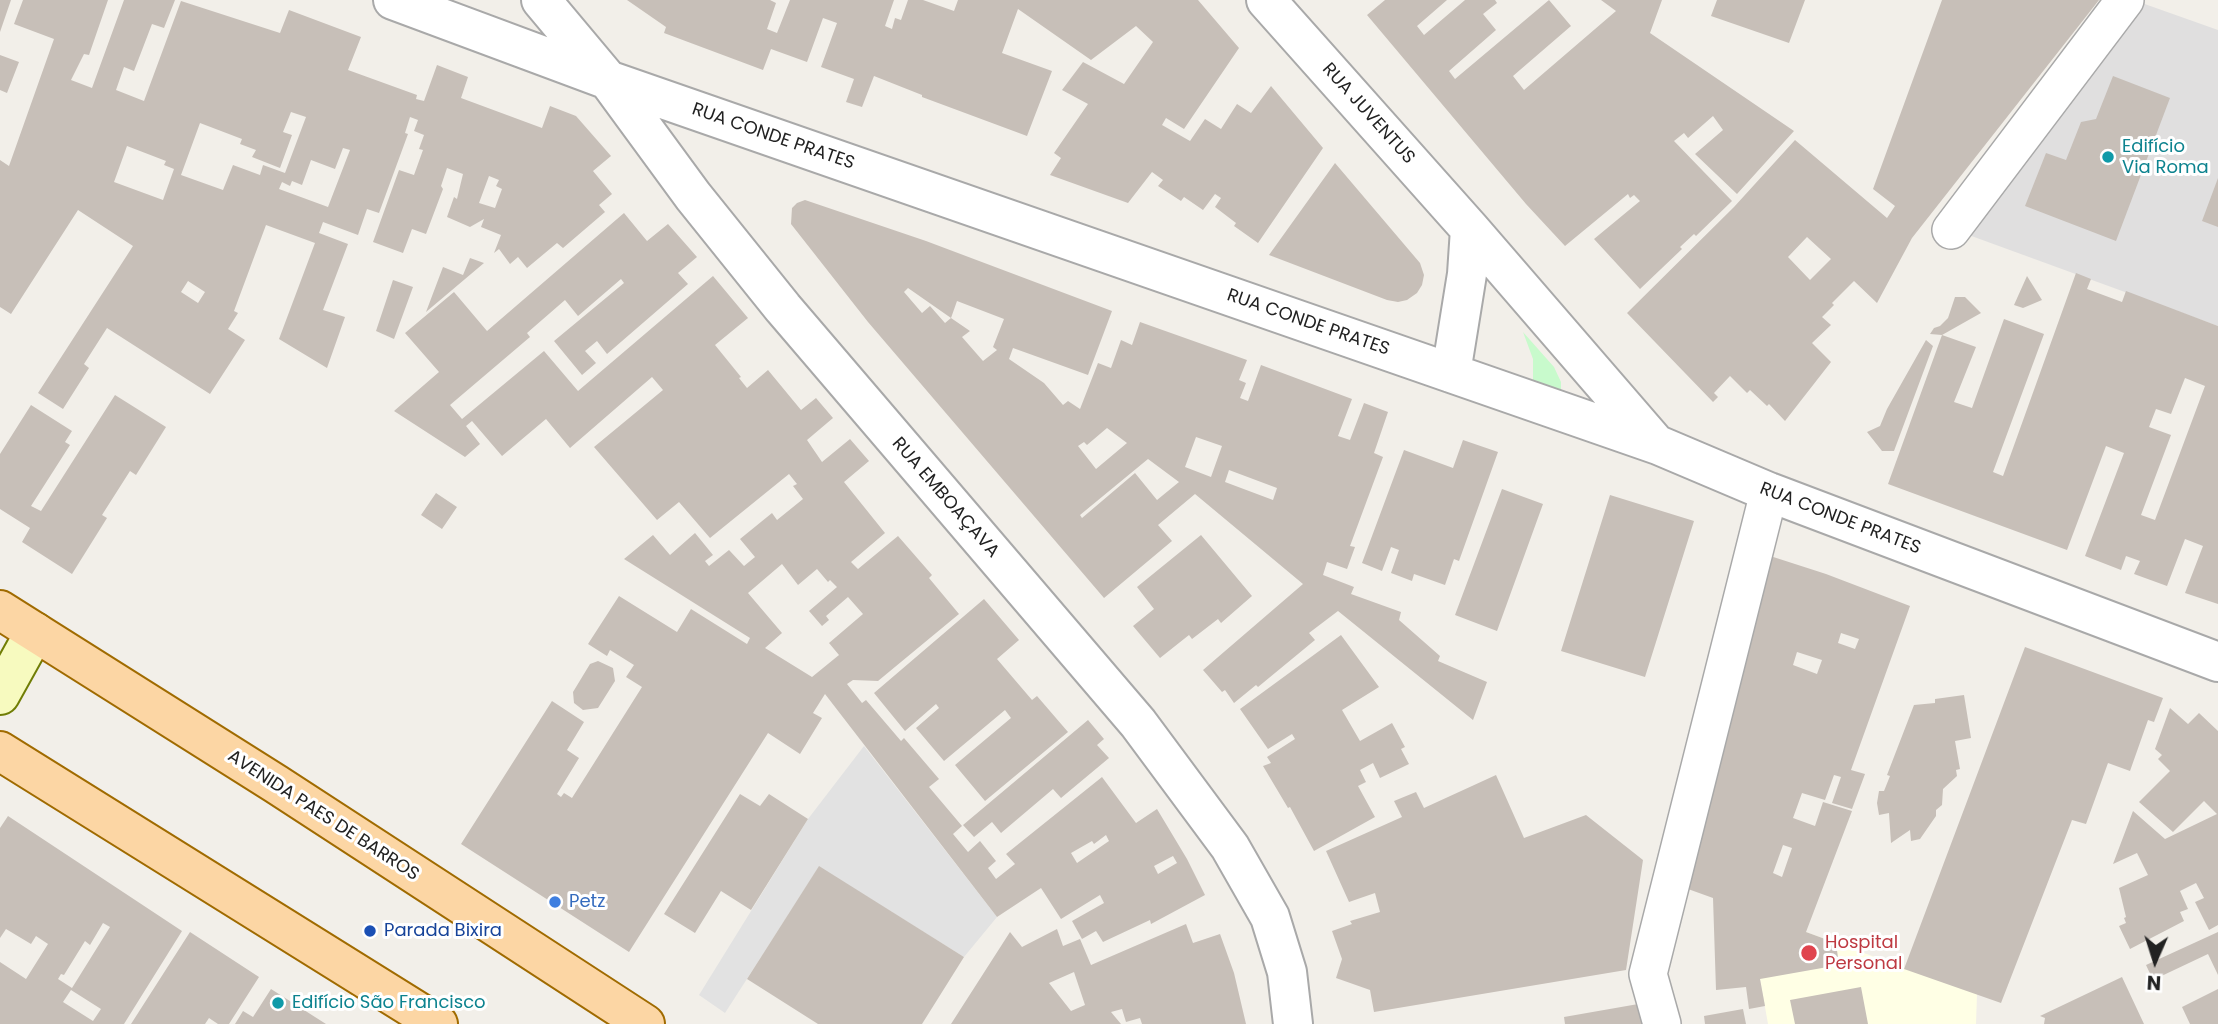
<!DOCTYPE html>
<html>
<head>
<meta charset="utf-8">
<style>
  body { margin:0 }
  #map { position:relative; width:2218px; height:1024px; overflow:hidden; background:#f2efe9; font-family:Poppins,sans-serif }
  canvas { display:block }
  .north { position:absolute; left:2120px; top:926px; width:70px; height:70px; -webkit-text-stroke:5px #fff; paint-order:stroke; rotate:183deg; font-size:19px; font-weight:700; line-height:28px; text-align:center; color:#222 }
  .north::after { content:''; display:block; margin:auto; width:24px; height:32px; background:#222; clip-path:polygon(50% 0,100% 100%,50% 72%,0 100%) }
</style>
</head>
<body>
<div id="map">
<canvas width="2218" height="1024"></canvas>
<div class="north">N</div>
</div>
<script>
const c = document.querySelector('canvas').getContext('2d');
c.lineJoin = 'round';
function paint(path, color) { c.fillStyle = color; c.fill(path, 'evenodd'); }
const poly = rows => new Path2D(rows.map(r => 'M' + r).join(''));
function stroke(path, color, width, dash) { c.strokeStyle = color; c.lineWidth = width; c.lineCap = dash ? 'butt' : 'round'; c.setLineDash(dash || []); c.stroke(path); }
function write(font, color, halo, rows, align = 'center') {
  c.font = font + ' Poppins,sans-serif'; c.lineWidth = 6; c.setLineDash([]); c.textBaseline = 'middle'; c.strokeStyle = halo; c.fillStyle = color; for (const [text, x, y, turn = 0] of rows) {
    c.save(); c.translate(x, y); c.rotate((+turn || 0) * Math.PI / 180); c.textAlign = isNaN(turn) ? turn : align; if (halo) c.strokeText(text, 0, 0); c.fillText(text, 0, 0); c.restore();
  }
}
paint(poly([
  [2139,2,2218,30,2218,326,1966,234]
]), '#e0dfdf');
paint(poly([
  [1748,911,1977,994,1976,1024,1768,1024]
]), '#ffffe5');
paint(poly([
  [1523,332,1554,367,1561,382,1561,397,1533,384,1533,359]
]), '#c8facc');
paint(poly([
  [864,746,997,917,964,957,819,867,725,1013,699,995,808,819]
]), '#e2e2e2');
paint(poly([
  [0,0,11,0,0,32],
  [23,0,108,0,89,55,84,54,71,80,92,88,124,0,175,0,164,28,152,24,134,71,124,67,116,90,144,101,181,1,280,33,289,10,361,37,348,70,417,95,416,99,424,101,437,65,468,77,461,98,542,128,550,106,576,116,611,156,593,171,612,194,599,205,605,212,563,248,557,243,527,268,518,257,510,264,499,249,494,253,501,235,481,227,484,219,470,227,447,217,454,197,457,199,463,174,447,168,441,186,443,189,426,234,412,229,403,253,373,242,399,170,414,175,423,150,419,149,424,135,414,131,418,120,410,117,405,133,408,134,379,213,367,209,358,235,323,222,319,233,348,244,323,310,345,317,327,368,279,339,315,243,266,225,234,311,238,313,228,329,245,340,210,394,107,328,84,364,89,368,63,409,38,393,133,246,78,210,11,314,0,307,0,160,9,166,54,39,14,24],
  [291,112,306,117,285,173,263,165,260,175,233,165,223,190,181,175,200,123,242,139,240,144,256,150,252,157,280,168,292,135,283,132],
  [127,146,166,161,164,165,174,169,163,200,114,182],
  [343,148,350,150,328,207,279,189,282,182,290,186,292,181,302,185,311,160,335,169],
  [489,176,499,180,496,186,502,189,495,208,479,203],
  [188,281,205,292,198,303,181,292],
  [627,0,770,0,776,3,767,29,777,33,790,0,894,0,885,26,892,29,895,18,901,20,908,0,923,0,954,11,958,0,1198,0,1239,48,1184,129,1166,118,1162,125,1190,141,1205,119,1221,129,1237,104,1251,113,1271,86,1323,148,1258,243,1234,226,1236,223,1215,207,1221,198,1215,194,1203,210,1184,197,1181,201,1158,186,1163,180,1152,172,1128,203,1050,175,1061,158,1054,153,1088,104,1062,90,1083,62,1124,84,1153,42,1136,26,1091,60,1018,9,1002,53,1052,71,1027,136,922,97,922,95,874,76,862,107,846,102,854,79,821,67,837,23,823,18,807,62,771,49,763,70,664,33,666,27],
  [1385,0,1447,0,1417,26,1424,35,1465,0,1495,0,1497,3,1483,14,1496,30,1449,71,1455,79,1549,0,1571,26,1513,76,1524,90,1616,11,1601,0,1662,0,1650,33,1794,131,1737,194,1695,154,1723,130,1713,116,1688,138,1684,133,1674,141,1732,201,1696,236,1694,234,1680,247,1682,249,1640,289,1594,239,1640,201,1634,195,1630,198,1628,194,1565,246,1526,204,1367,15],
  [1717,0,1805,0,1789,43,1711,16],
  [1942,0,2099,0,1912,238,1877,303,1854,281,1832,303,1834,305,1822,317,1831,325,1812,343,1831,362,1785,421,1769,404,1767,406,1750,390,1747,393,1730,376,1714,393,1718,397,1713,402,1627,313,1734,207,1795,140,1887,218,1895,206,1873,189],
  [1807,237,1831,259,1810,280,1788,257],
  [0,55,19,62,7,93,0,90],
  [2113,76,2170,98,2116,241,2025,206,2046,153,2066,160,2081,122,2096,119],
  [1335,163,1420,263,1424,275,1422,285,1417,293,1407,300,1398,302,1387,300,1269,255],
  [2218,178,2218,227,2202,221],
  [805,200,926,241,1112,311,1088,375,1013,348,1009,359,1044,383,1063,405,1068,401,1080,409,1098,363,1111,368,1121,340,1132,345,1140,322,1247,360,1239,380,1246,383,1240,398,1248,401,1261,365,1352,399,1338,436,1350,440,1364,403,1388,412,1374,453,1383,457,1350,546,1355,547,1347,569,1327,562,1323,575,1354,587,1351,594,1401,612,1399,620,1440,656,1438,661,1487,682,1473,720,1338,611,1309,633,1315,640,1258,687,1256,685,1234,703,1225,690,1222,692,1203,670,1303,584,1195,494,1158,525,1172,541,1104,598,868,322,791,224,792,208,797,203],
  [908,288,951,318,945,323,930,306,922,313,904,292],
  [957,301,1004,319,993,347,997,350,983,361,962,337,970,331,951,318],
  [1107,428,1127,443,1096,469,1078,446,1084,442,1087,445],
  [1196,437,1222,446,1211,477,1185,467],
  [1148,459,1179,482,1157,500,1135,473,1082,518,1080,515],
  [1229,470,1277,488,1273,500,1225,482],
  [624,213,647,241,668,224,697,257,678,273,688,284,607,354,597,341,585,351,596,363,582,375,554,341,624,283,621,279,578,316,565,300,527,333,530,337,450,405,462,419,544,351,578,391,713,276,748,318,715,345,741,377,739,378,747,388,768,370,801,410,816,398,833,418,807,440,822,462,850,439,869,461,844,482,885,533,851,562,858,569,898,536,932,575,929,578,959,614,878,681,853,680,847,684,862,703,866,700,901,741,904,738,939,779,929,787,962,826,953,834,968,852,980,841,996,861,988,868,996,879,1015,864,1006,854,1102,777,1136,823,1157,809,1187,859,1205,895,1151,924,1150,920,1103,942,1096,931,1082,939,1072,921,1104,903,1100,895,1061,919,1041,888,997,917,825,694,813,713,822,718,800,754,768,733,629,952,461,844,552,701,584,722,567,750,579,758,557,794,561,797,564,793,572,798,642,687,626,677,634,665,610,650,607,656,588,644,619,596,677,632,691,609,747,644,750,638,624,559,653,535,670,555,695,533,713,555,705,561,709,566,729,550,744,566,755,557,740,539,772,513,777,520,803,499,793,486,797,484,789,474,710,538,679,502,657,520,594,447,663,390,652,377,570,448,546,419,502,456,472,421,466,426,480,444,465,457,394,411,439,372,405,333,454,292,487,331],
  [782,564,798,585,817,569,828,582,830,580,837,587,809,611,822,626,829,620,826,616,848,597,863,614,829,643,839,655,812,677,765,648,782,633,748,593],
  [1106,835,1109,841,1077,863,1071,853,1092,841,1094,844],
  [1173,856,1177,863,1158,874,1154,866],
  [470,258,484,263,426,312,443,267,463,275],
  [2076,273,2091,279,2087,289,2122,302,2126,291,2218,326,2218,604,2185,593,2203,546,2185,539,2167,586,2134,574,2140,561,2126,556,2121,570,2085,556,2124,453,2106,446,2067,550,1888,484,1942,335,1930,334,1934,328,1940,326,1948,318,1955,297,1965,297,1981,313,1942,335,1976,347,1954,402,1972,408,2004,319,2044,334,1993,472,2003,476],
  [2185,378,2205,386,2155,520,2141,515,2171,435,2149,427,2156,409,2171,414],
  [2027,276,2042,300,2023,308,2014,305],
  [393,280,413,287,394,339,376,331],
  [1926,340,1933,346,1894,451,1882,451,1867,432,1880,426,1887,409],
  [115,395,166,427,136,475,130,471,102,515,107,518,72,574,22,542,30,528,0,509,0,454,31,405,72,431,65,442,70,445,31,506,41,511],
  [1463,440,1498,452,1459,561,1454,559,1445,585,1414,574,1412,581,1391,573,1399,550,1391,547,1382,571,1362,563,1404,450,1453,468],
  [1502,489,1543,504,1497,631,1455,615],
  [436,493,457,507,442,529,421,515],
  [1610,495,1694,521,1645,677,1561,651],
  [1201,535,1252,596,1221,623,1218,619,1192,639,1189,635,1160,658,1133,626,1154,609,1137,587],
  [1764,554,1826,574,1910,606,1851,770,1865,774,1852,809,1832,803,1841,777,1834,775,1825,800,1802,793,1793,818,1815,826,1823,802,1852,811,1806,932,1836,943,1839,965,1760,979,1765,1006,1749,1009,1746,987,1716,990,1713,898,1688,889],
  [1841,633,1859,639,1855,649,1838,643],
  [1797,652,1822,660,1817,674,1793,665],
  [1783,845,1792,848,1782,877,1773,873],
  [984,599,1019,640,997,659,1032,700,1037,696,1068,732,985,801,955,765,1011,718,1005,710,944,761,916,728,939,708,936,704,905,731,874,693],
  [1341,635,1379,687,1342,710,1360,741,1392,723,1405,747,1401,749,1409,764,1380,778,1373,763,1360,770,1366,782,1358,786,1375,817,1314,851,1290,807,1288,808,1263,766,1271,763,1267,757,1295,739,1292,734,1268,749,1240,709],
  [2025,647,2163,698,2154,722,2148,720,2130,771,2108,763,2086,824,2072,820,2001,1003,1904,969],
  [598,661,613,668,615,681,598,708,583,710,574,703,573,692,590,664],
  [1964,695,1971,738,1955,741,1960,769,1956,770,1957,776,1943,789,1942,805,1936,810,1936,816,1920,839,1911,841,1910,830,1891,843,1889,813,1879,815,1877,803,1879,791,1884,791,1890,776,1887,775,1914,705,1935,703,1935,699],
  [2170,708,2188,724,2199,713,2218,731,2218,925,2209,930,2195,902,2204,898,2196,883,2180,891,2188,909,2180,912,2184,921,2130,949,2119,926,2126,923,2124,918,2126,917,2119,888,2148,875,2137,853,2113,864,2133,811,2165,839,2217,814,2204,801,2173,832,2139,802,2170,771,2158,759,2162,755,2155,749],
  [1088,720,1104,739,1097,745,1109,758,1061,798,1053,789,1001,833,992,822,974,837,963,825],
  [1496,775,1524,838,1586,815,1643,860,1626,970,1374,1012,1370,990,1336,978,1342,959,1332,931,1352,924,1350,921,1380,912,1375,893,1349,902,1326,851,1402,817,1394,801,1416,792,1424,808],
  [740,794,760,806,769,794,808,819,751,910,721,891,695,933,664,914],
  [8,816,182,931,124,1024,0,1024,0,962,26,979,48,944,36,936,31,944,6,929,0,938,0,828],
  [103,923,110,927,72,988,58,979,61,974,64,975,85,941,90,945],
  [71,990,101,1009,93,1021,63,1002],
  [819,866,964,957,922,1024,818,1024,747,979],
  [1186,924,1193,943,1220,934,1234,973,1246,1024,1142,1024,1140,1018,1126,1022,1122,1009,1111,1012,1121,1024,951,1024,1010,932,1022,947,1057,929,1063,946,1080,939,1091,965],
  [1074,972,1085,1005,1071,1011,1049,983],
  [190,932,259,977,229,1024,218,1024,209,1018,205,1024,131,1024],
  [2218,932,2218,975,2208,954,2153,980,2146,965],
  [2122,977,2144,1024,2044,1024,2045,1018,2040,1016],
  [1861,987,1868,1024,1795,1024,1790,1000],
  [271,989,326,1024,235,1024,243,1011,253,1017],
  [2218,989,2218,1024,2190,1024,2182,1007],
  [1644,1003,1649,1024,1565,1024,1564,1017],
  [1743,1009,1746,1024,1705,1024,1704,1016]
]), '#c7bfb8');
const pedestrian = poly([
  [1951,230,2125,0],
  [1662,1024,1648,974,1769,492]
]);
const minor = poly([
  [393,0,608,80,1658,445,1769,492,2218,662],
  [541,0,608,80,693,196,783,308,1138,723,1230,847,1270,917,1287,972,1293,1024],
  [1266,0,1470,229,1655,443],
  [1451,373,1467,274,1470,229]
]);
const secondary = poly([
  [0,695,35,632]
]);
const primary = poly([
  [0,610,276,784,645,1024],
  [0,751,438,1024]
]);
stroke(pedestrian, '#a9a9a9', 40);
stroke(minor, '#a9a9a9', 42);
stroke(secondary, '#707d05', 42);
stroke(primary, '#a06b00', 42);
stroke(pedestrian, '#fff', 37);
stroke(minor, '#fff', 38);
stroke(secondary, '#f7fabf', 38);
stroke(primary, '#fcd6a4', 38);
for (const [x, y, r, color] of [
  [2108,157,7,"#0f9aa8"],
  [555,902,7,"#3f7fe0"],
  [370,931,7,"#1a4fb4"],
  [1809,953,9,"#e0444e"],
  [278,1003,7,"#0f9aa8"]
]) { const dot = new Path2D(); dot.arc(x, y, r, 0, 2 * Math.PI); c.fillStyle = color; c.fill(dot); stroke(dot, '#fff', 2.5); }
write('18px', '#222', '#fff', [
  ["RUA JUVENTUS",1368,114,48],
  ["RUA CONDE PRATES",773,137,19],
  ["RUA CONDE PRATES",1308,323,19],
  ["RUA EMBOAÇAVA",945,498,49],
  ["RUA CONDE PRATES",1840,519,21],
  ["AVENIDA PAES DE BARROS",323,816,33]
]);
write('18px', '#0d838f', '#fff', [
  ["Edifício",2122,147],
  ["Via Roma",2122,168],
  ["Edifício São Francisco",292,1003]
], 'left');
write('18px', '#366cbe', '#fff', [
  ["Petz",569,902]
], 'left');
write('18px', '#164399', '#fff', [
  ["Parada Bixira",384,931]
], 'left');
write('18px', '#be3a42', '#fff', [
  ["Hospital",1825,943],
  ["Personal",1825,964]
], 'left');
</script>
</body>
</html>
